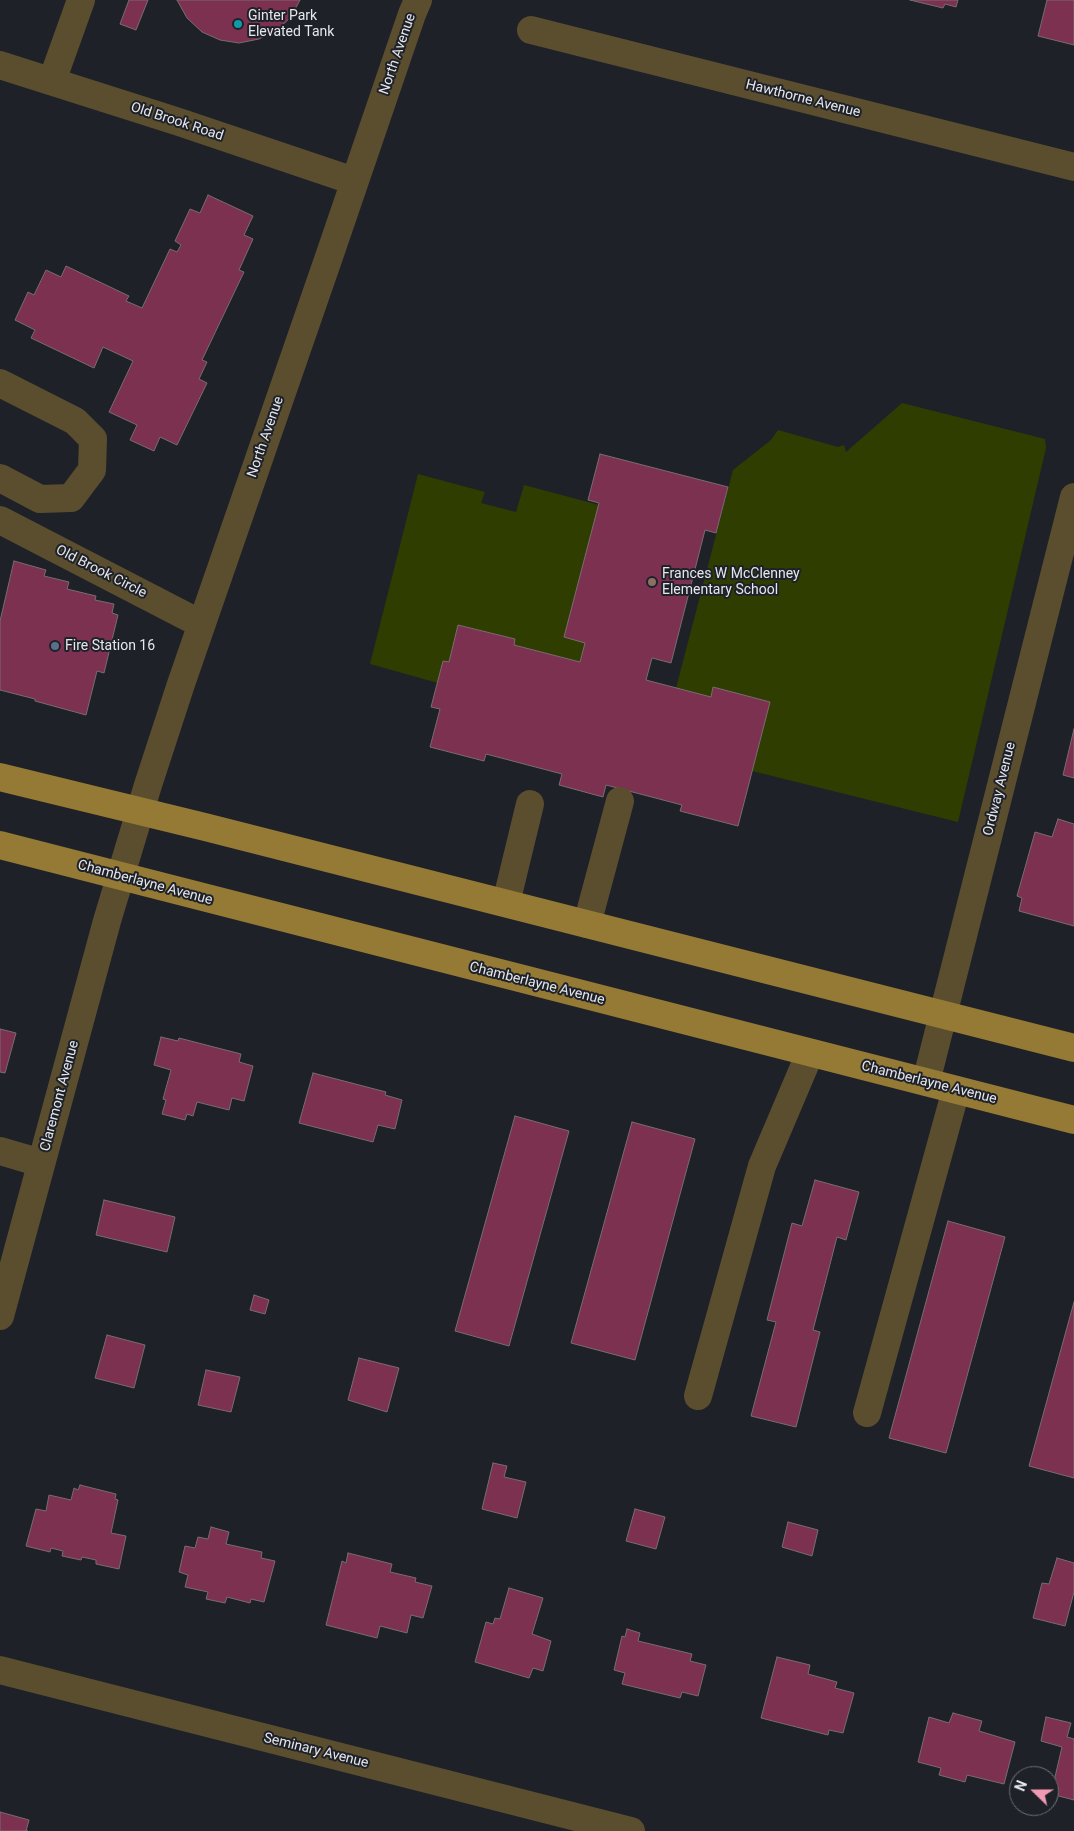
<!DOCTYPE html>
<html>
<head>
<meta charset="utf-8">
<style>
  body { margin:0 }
  #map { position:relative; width:1074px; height:1831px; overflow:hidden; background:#1e2128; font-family:Roboto,sans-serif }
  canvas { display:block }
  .north { position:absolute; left:1009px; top:1766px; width:50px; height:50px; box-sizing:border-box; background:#1e2128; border:1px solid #6e7076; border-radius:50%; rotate:292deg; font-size:14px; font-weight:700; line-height:20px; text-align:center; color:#e5e7ec }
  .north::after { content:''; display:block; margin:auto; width:18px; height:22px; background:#f19ab3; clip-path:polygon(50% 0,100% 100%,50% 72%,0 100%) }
</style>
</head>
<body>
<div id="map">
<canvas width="1074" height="1831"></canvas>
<div class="north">N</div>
</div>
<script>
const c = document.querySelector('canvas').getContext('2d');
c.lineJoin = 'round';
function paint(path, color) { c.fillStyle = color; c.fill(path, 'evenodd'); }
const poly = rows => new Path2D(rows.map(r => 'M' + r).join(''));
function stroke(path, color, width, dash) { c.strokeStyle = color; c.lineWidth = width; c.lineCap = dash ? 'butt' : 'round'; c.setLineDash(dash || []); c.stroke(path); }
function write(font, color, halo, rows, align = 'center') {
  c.font = font + ' Roboto,sans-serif'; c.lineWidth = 4; c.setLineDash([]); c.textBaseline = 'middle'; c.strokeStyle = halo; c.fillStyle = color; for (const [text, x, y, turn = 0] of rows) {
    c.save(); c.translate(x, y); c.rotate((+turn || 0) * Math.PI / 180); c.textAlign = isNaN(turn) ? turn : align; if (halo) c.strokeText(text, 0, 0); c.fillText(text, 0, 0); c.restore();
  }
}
paint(poly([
  [902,403,1045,439,1046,448,958,822,752,771,769,702,713,688,711,697,676,688,733,470,771,440,778,430,838,447,844,445,846,452],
  [418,474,485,492,481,503,516,512,524,485,599,505,585,643,580,662,514,645,515,639,459,625,449,662,443,661,438,683,370,664]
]), '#303d01');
const building = poly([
  [129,0,148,0,136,30,120,24,129,0],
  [177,0,300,0,291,17,277,30,259,39,239,43,220,40,202,32,187,18,177,0],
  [910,0,958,0,956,7,945,4,943,8,910,0],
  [1047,0,1074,0,1074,45,1038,36,1047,0],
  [208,195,253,216,244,235,253,239,239,270,244,272,202,360,207,362,199,379,207,383,177,445,160,437,154,451,130,440,137,425,109,412,133,361,103,347,94,368,31,338,35,330,15,320,28,292,34,295,46,270,61,277,66,266,129,296,126,301,142,308,170,249,177,252,181,245,175,241,190,209,200,213,208,195],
  [600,454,728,487,716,533,705,530,671,663,652,658,646,680,711,697,713,687,770,702,738,826,680,811,682,805,606,785,603,797,559,785,562,774,486,754,484,761,430,747,440,709,431,707,443,661,449,662,458,625,515,639,514,645,580,662,585,643,564,637,599,503,588,500,600,454],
  [14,561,46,570,44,576,69,582,67,589,96,596,95,600,114,604,112,613,118,615,104,673,97,671,86,715,35,701,35,699,0,690,0,621,14,561],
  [1074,729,1074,778,1063,775,1074,729],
  [1058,819,1074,824,1074,926,1019,911,1022,898,1017,896,1035,832,1052,837,1058,819],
  [0,1029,16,1033,5,1073,0,1072,0,1029],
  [161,1037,178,1041,179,1038,241,1054,239,1062,253,1066,244,1101,232,1098,229,1110,197,1102,193,1116,187,1114,185,1120,162,1114,166,1100,163,1099,171,1070,154,1065,161,1037],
  [313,1073,386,1092,385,1095,402,1100,395,1129,378,1125,373,1142,299,1123,313,1073],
  [515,1116,569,1131,509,1346,455,1331,515,1116],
  [632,1122,695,1139,635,1360,571,1343,632,1122],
  [815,1180,859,1192,846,1240,837,1237,813,1330,820,1332,796,1427,751,1416,776,1322,767,1320,792,1223,802,1226,815,1180],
  [104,1200,175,1217,167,1252,96,1235,104,1200],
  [948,1221,1005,1237,946,1453,889,1438,948,1221],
  [254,1295,269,1300,265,1314,250,1310,254,1295],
  [1074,1302,1074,1478,1029,1466,1074,1302],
  [107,1335,145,1345,134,1388,95,1378,107,1335],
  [359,1358,399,1368,387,1412,348,1400,359,1358],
  [206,1370,240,1377,231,1412,198,1405,206,1370],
  [493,1463,507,1466,504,1477,526,1482,517,1518,482,1509,493,1463],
  [80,1485,116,1494,115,1499,118,1500,111,1533,126,1536,119,1569,96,1564,96,1560,82,1557,81,1560,62,1556,63,1551,51,1548,50,1552,26,1546,36,1509,46,1511,49,1495,71,1500,74,1488,78,1490,80,1485],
  [635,1509,665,1517,656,1549,626,1541,635,1509],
  [788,1522,818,1530,812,1556,782,1547,788,1522],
  [211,1527,229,1532,226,1544,262,1552,261,1558,275,1561,264,1602,251,1599,250,1603,227,1597,225,1603,206,1599,208,1592,185,1587,188,1575,179,1572,185,1546,195,1548,198,1537,208,1539,211,1527],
  [348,1553,392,1564,390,1572,416,1578,415,1582,432,1586,423,1618,411,1615,407,1633,380,1626,377,1638,326,1625,342,1561,346,1563,348,1553],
  [1057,1558,1074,1563,1074,1592,1065,1626,1033,1618,1042,1583,1049,1584,1057,1558],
  [509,1588,543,1598,532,1634,551,1641,543,1671,533,1668,529,1678,475,1662,486,1622,493,1624,495,1618,500,1619,509,1588],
  [627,1629,640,1633,638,1641,692,1654,690,1661,706,1665,698,1696,682,1692,680,1698,622,1684,625,1673,614,1670,622,1636,625,1637,627,1629],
  [777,1657,810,1665,808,1674,837,1682,835,1688,854,1693,843,1733,829,1730,828,1735,761,1718,777,1657],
  [953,1713,982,1721,979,1731,1015,1742,1004,1784,967,1775,965,1782,939,1775,941,1768,918,1762,929,1717,949,1723,953,1713],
  [1046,1717,1071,1723,1067,1737,1074,1739,1074,1800,1051,1794,1062,1747,1041,1741,1046,1717],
  [0,1812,29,1820,26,1831,28,1831,0,1831,0,1812]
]);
paint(building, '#7c3150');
stroke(building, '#786d70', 1);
stroke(poly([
  [531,30,1074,167],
  [0,65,179,122,354,181],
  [52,81,81,0],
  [0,383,75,421,93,439,92,470,71,498,40,499,0,478],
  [0,520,201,624],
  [506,903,530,804],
  [587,924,620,801],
  [926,1082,1074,497],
  [0,1151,41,1163],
  [0,1316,107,921,148,785,181,684,331,251,412,14,418,0],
  [698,1396,762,1166,810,1053],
  [867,1413,956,1090],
  [0,1670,631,1831]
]), '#5b4e2f', 28);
stroke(poly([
  [0,777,205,827,1074,1048],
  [0,845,1074,1120]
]), '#947a35', 28);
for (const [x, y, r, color] of [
  [238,24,5,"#0f9aa8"],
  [652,582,5,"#8d6e63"],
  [55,646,5,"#5c6f8a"]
]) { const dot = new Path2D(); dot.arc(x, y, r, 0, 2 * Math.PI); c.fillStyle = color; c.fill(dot); stroke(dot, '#1e2128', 2); }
write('14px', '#e5e7ec', '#1e2128', [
  ["Ginter Park",248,16],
  ["Elevated Tank",248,32],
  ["Frances W McClenney",662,574],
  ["Elementary School",662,590],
  ["Fire Station 16",65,646]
], 'left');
write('14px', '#e5e7ec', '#1e2128', [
  ["North Avenue",398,54,-71],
  ["Hawthorne Avenue",803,99,14],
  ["Old Brook Road",177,122,18],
  ["North Avenue",266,437,-71],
  ["Old Brook Circle",101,572,27],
  ["Ordway Avenue",1000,789,-76],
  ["Chamberlayne Avenue",145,883,15],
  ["Chamberlayne Avenue",537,984,14],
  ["Chamberlayne Avenue",929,1083,14],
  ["Claremont Avenue",60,1096,-75],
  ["Seminary Avenue",316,1751,14]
]);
</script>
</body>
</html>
